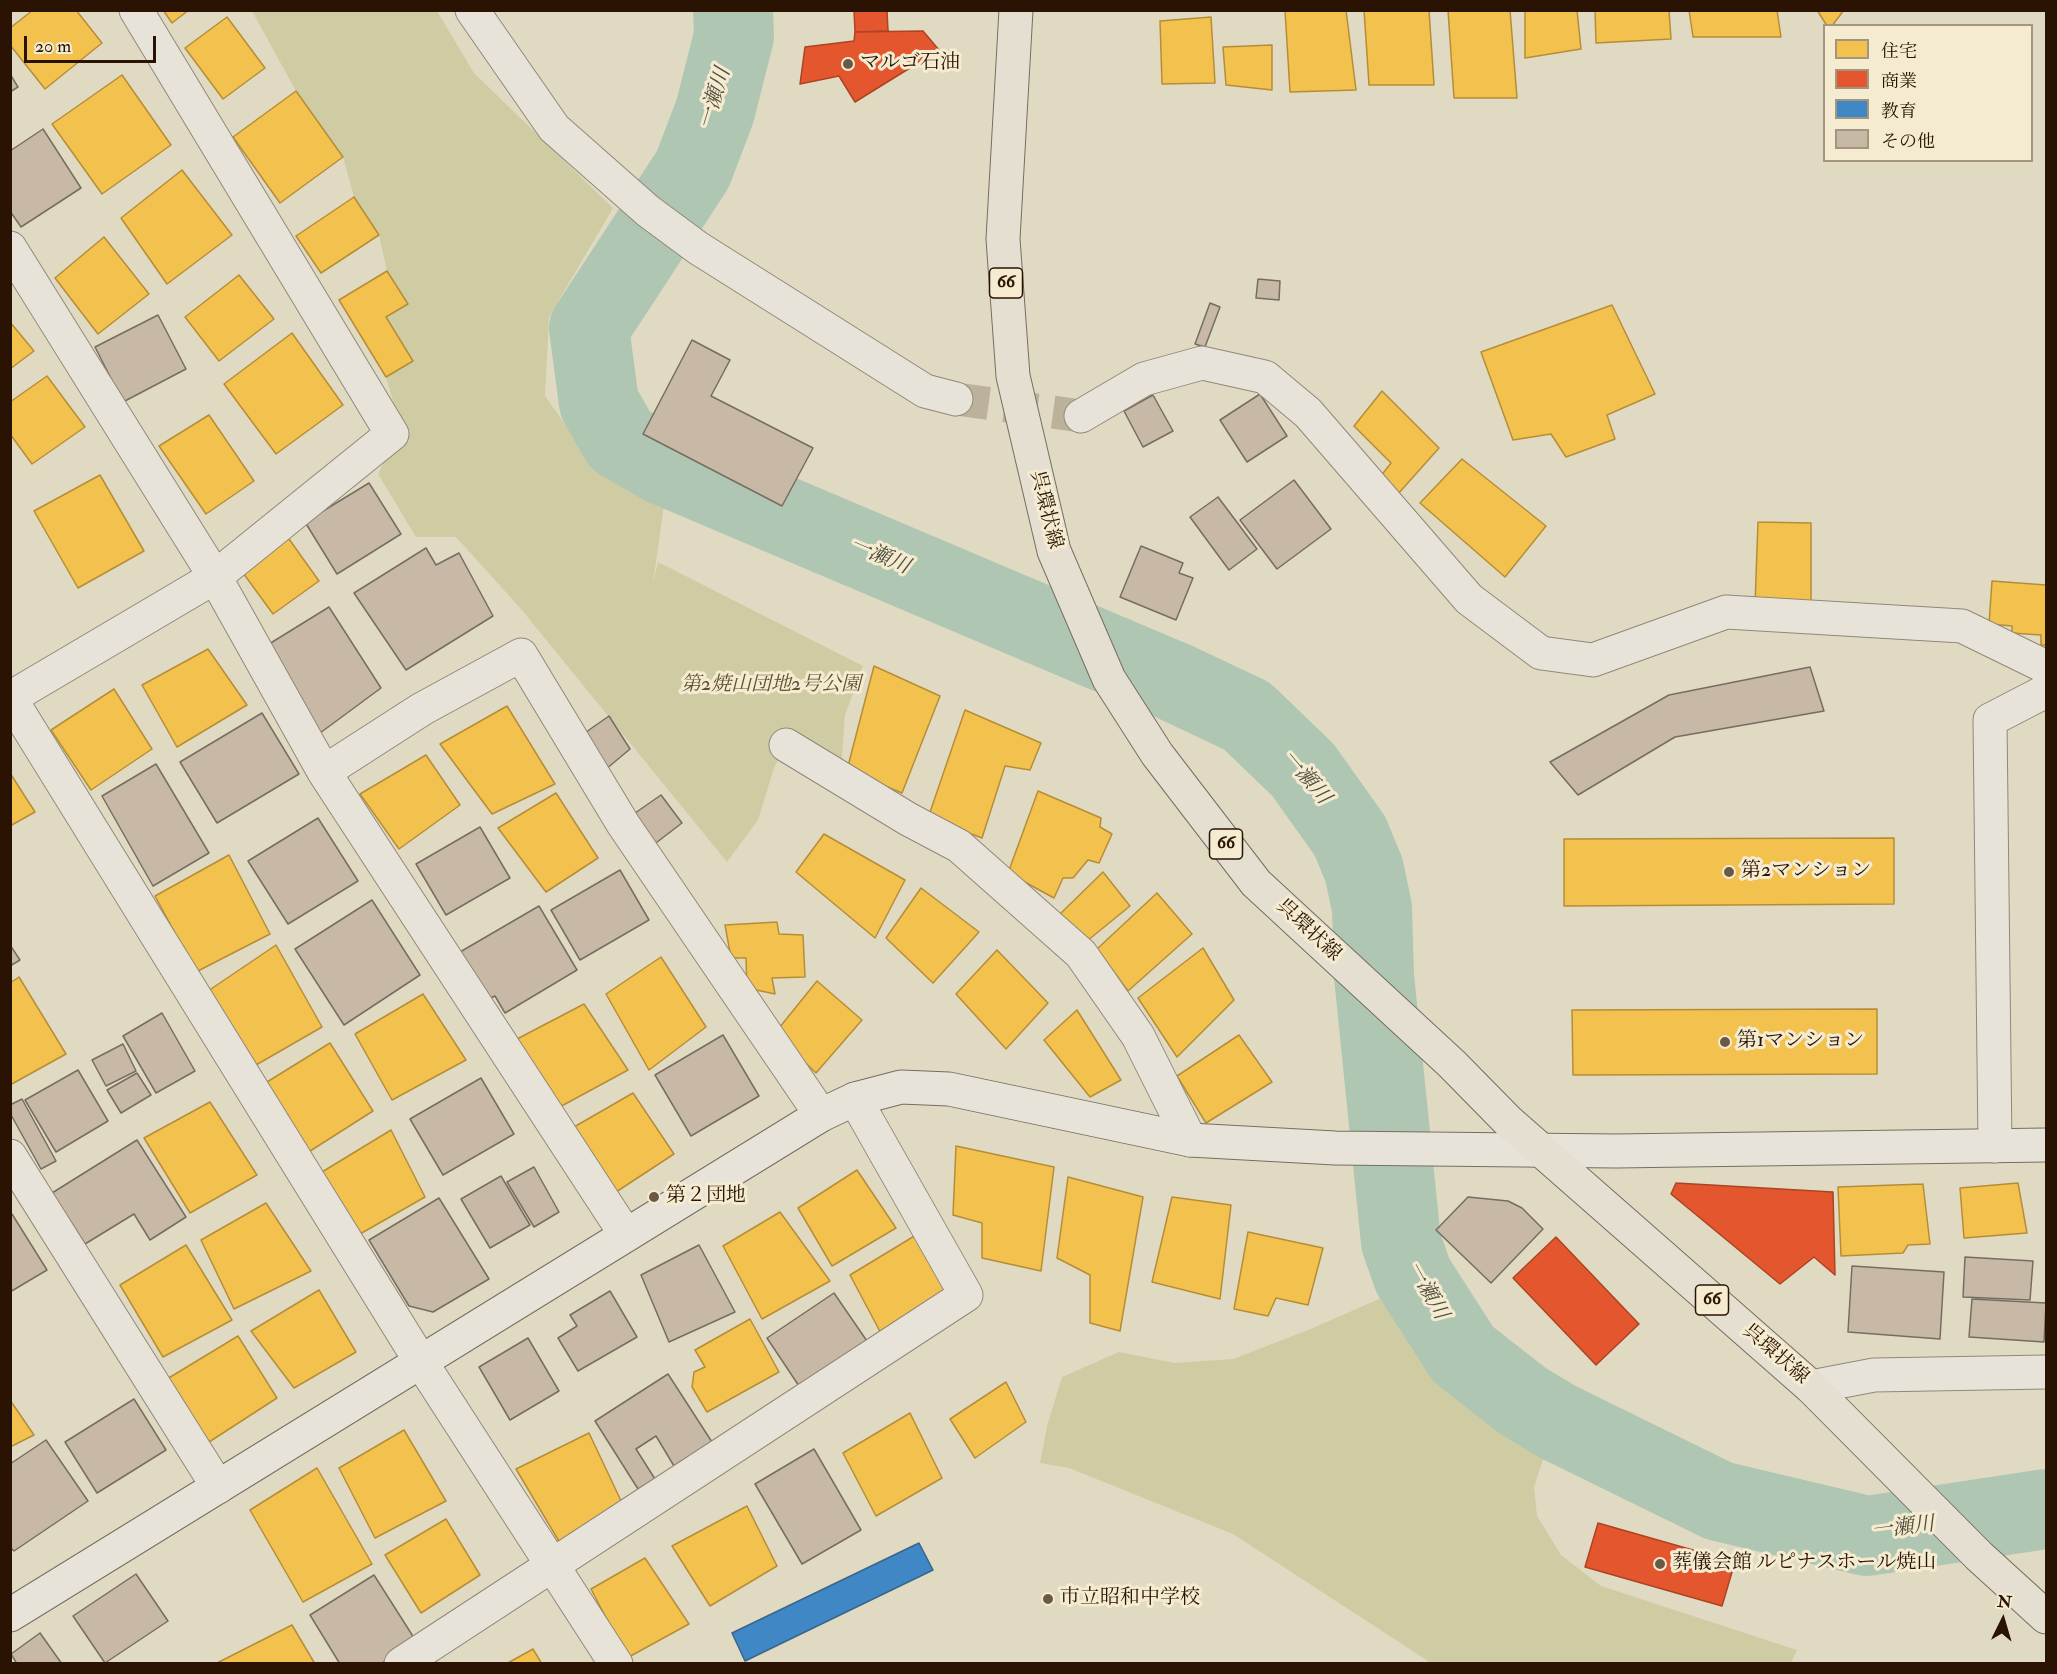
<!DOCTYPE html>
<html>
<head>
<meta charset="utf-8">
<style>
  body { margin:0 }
  #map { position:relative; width:2057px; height:1674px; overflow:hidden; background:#e1dac3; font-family:"IM FELL Double Pica","Noto Serif JP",serif }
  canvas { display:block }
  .frame { position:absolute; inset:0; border:12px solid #2a1302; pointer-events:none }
  .legend { position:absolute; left:1823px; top:24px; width:210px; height:138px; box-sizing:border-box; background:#f4ebd0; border:2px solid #a3957e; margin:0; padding:8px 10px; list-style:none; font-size:18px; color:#2a1302 }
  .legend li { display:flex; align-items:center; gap:12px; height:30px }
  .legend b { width:30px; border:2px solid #a3957e }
  .north { position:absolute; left:1973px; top:1590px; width:60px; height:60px; -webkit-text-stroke:4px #f4ebd0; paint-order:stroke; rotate:5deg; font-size:16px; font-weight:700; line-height:24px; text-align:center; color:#2a1302 }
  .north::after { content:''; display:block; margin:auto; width:21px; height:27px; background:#2a1302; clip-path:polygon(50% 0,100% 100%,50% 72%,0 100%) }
  .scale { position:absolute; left:24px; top:36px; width:132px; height:27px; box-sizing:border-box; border:3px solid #2a1302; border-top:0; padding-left:8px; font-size:18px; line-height:21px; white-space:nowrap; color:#2a1302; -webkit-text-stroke:4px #f4ebd0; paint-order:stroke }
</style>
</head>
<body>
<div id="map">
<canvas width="2057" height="1674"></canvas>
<div class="frame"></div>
<ul class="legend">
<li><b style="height:16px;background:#f2c14e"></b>住宅</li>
<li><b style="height:16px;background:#e4572e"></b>商業</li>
<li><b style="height:16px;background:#3f88c5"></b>教育</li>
<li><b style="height:16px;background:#c8b8a6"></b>その他</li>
</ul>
<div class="north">N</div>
<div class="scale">20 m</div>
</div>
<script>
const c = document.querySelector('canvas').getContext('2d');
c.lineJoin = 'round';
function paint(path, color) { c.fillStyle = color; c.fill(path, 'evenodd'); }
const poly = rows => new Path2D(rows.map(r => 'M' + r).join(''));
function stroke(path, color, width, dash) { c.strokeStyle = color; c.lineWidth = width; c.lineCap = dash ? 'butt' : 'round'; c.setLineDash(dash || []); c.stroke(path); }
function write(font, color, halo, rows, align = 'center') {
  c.font = font + ' "IM FELL Double Pica","Noto Serif JP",serif'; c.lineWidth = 6; c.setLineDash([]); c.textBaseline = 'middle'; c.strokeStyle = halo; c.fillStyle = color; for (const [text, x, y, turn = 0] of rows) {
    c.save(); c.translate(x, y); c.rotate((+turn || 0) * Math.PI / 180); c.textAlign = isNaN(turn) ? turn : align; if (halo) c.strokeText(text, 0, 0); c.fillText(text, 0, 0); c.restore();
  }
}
paint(poly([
  [252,11,437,11,474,73,613,208,549,317,545,396,590,459,665,498,653,583,658,562,863,666,845,715,841,768,786,745,774,768,758,820,727,862,521,609,456,537,416,537,378,474,401,428,386,377,413,361,386,317,407,304,387,271,379,235,354,197,343,157,296,91],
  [1393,1293,1405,1315,1445,1372,1518,1428,1549,1441,1534,1487,1537,1516,1561,1555,1601,1586,1797,1650,1791,1663,1431,1663,1233,1534,1069,1468,1040,1463,1047,1426,1062,1377,1119,1352,1175,1363,1233,1359,1308,1330]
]), '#cfcca3');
const homes = poly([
  [33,10,76,10,102,43,45,89,10,45,10,28,33,10],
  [163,10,189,10,172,23,163,10],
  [1285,10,1346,10,1356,90,1290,92,1285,10],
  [1364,10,1429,10,1434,85,1369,85,1364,10],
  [1448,10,1510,10,1517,98,1454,98,1448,10],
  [1525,10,1577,10,1581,49,1525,58,1525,10],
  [1595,10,1669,10,1671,39,1596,43,1595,10],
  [1689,10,1777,10,1781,37,1693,37,1689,10],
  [1817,10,1844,10,1832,26,1827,26,1817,10],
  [227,17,265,68,223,99,185,48,227,17],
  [1211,17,1215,83,1162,84,1160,21,1211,17],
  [1272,45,1272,90,1226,85,1223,47,1272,45],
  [122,75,171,145,102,194,52,124,122,75],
  [296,91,343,157,280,203,233,137,296,91],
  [182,170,232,235,167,284,121,218,182,170],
  [354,197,379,235,321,273,296,236,354,197],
  [104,237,149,294,98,334,55,278,104,237],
  [387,271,408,304,386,317,413,361,386,377,339,300,387,271],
  [239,275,274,319,219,361,185,317,239,275],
  [1612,305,1655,394,1607,415,1615,439,1566,457,1551,434,1513,440,1481,352,1612,305],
  [10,322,34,351,10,369,10,322],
  [292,333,343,405,276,454,224,384,292,333],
  [47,376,85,427,32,464,10,434,10,402,47,376],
  [1382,391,1439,448,1398,494,1380,477,1391,463,1354,426,1382,391],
  [209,415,254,481,206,514,159,446,209,415],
  [1462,459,1546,526,1505,577,1420,503,1462,459],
  [100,475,144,551,78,588,34,511,100,475],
  [1758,522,1811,523,1811,608,1755,605,1758,522],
  [284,532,319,581,273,614,238,566,284,532],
  [1992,581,2046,585,2046,645,2041,645,2041,635,2012,633,2012,626,1989,624,1992,581],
  [208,649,247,705,177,747,142,685,208,649],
  [874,666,940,696,902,793,847,770,874,666],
  [114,689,152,749,91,790,51,730,114,689],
  [507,706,555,784,492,814,440,744,507,706],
  [965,710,1041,743,1030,770,1005,766,982,838,928,818,965,710],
  [426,755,460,805,399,849,360,794,426,755],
  [10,773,35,812,10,826,10,773],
  [1038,791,1101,818,1100,827,1112,834,1099,863,1088,860,1073,878,1063,878,1054,898,1008,873,1038,791],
  [556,793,598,858,546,892,498,828,556,793],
  [824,834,905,880,875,938,796,872,824,834],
  [1894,838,1894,904,1564,906,1564,839,1894,838],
  [229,855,270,934,196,972,155,896,229,855],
  [1103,872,1130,906,1087,941,1059,915,1103,872],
  [921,888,979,932,933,983,886,938,921,888],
  [1157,893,1192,934,1128,991,1097,949,1157,893],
  [777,922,779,934,803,935,805,977,772,978,775,994,747,988,746,958,731,958,725,925,777,922],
  [276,945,322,1027,256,1065,208,991,276,945],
  [1203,948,1234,1000,1177,1057,1138,998,1203,948],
  [997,950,1048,1003,1006,1049,956,994,997,950],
  [661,957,706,1027,649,1070,606,994,661,957],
  [19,977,66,1054,10,1085,10,983,19,977],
  [817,981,862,1020,816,1073,775,1033,817,981],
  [423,994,466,1060,392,1100,355,1034,423,994],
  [584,1004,628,1070,556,1109,517,1039,584,1004],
  [1877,1009,1877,1074,1573,1075,1572,1010,1877,1009],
  [1077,1010,1121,1080,1090,1097,1044,1040,1077,1010],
  [1239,1035,1272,1082,1206,1123,1177,1076,1239,1035],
  [330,1043,373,1111,307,1153,267,1082,330,1043],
  [633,1093,674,1154,613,1194,574,1127,633,1093],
  [210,1102,257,1175,190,1213,144,1138,210,1102],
  [391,1130,425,1197,360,1234,322,1172,391,1130],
  [956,1146,1054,1167,1041,1271,982,1258,982,1223,953,1215,956,1146],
  [857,1170,896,1228,832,1266,798,1208,857,1170],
  [1068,1177,1143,1197,1120,1331,1090,1323,1090,1275,1057,1258,1068,1177],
  [2018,1183,2027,1233,1964,1238,1960,1188,2018,1183],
  [1923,1184,1930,1244,1908,1245,1903,1253,1841,1256,1838,1187,1923,1184],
  [1172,1197,1231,1205,1220,1299,1152,1282,1172,1197],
  [266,1203,311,1271,234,1309,201,1240,266,1203],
  [780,1212,830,1281,762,1319,723,1246,780,1212],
  [1248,1232,1323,1248,1308,1305,1276,1298,1268,1316,1234,1309,1248,1232],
  [916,1235,952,1295,884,1339,850,1275,916,1235],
  [186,1245,232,1320,163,1357,120,1285,186,1245],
  [319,1290,356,1352,294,1388,251,1331,319,1290],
  [750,1319,779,1372,707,1412,692,1387,694,1372,705,1367,695,1350,750,1319],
  [238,1336,277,1398,206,1444,167,1379,238,1336],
  [1006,1382,1026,1422,975,1458,950,1419,1006,1382],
  [10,1400,34,1435,10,1447,10,1400],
  [910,1413,942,1478,876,1516,843,1453,910,1413],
  [404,1430,446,1501,375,1538,339,1468,404,1430],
  [589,1433,623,1505,560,1543,516,1469,589,1433],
  [317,1468,372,1564,303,1602,250,1510,317,1468],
  [747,1506,777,1566,710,1606,672,1546,747,1506],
  [446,1519,480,1575,421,1613,385,1555,446,1519],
  [645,1558,689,1624,627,1658,591,1589,645,1558],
  [292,1625,315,1664,215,1664,292,1625],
  [533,1649,542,1664,506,1664,533,1649]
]);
paint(homes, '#f2c14e');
stroke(homes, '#b68d37', 1.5);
const shops = poly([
  [854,10,887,10,888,31,855,32,854,10],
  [923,31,939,50,855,102,839,76,800,84,805,47,854,41,855,32,923,31],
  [1676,1183,1833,1192,1835,1275,1814,1257,1780,1284,1671,1194,1676,1183],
  [1556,1237,1639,1324,1596,1365,1513,1278,1556,1237],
  [1598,1523,1735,1562,1722,1606,1585,1567,1598,1523]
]);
paint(shops, '#e4572e');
stroke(shops, '#ac4321', 1.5);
const schools = poly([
  [919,1543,933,1570,745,1661,732,1633,919,1543]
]);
paint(schools, '#3f88c5');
stroke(schools, '#39658a', 1.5);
stroke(poly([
  [733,10,734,36,715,111,693,169,589,328,599,403,620,440,663,465,1175,682,1247,716,1303,770,1350,836,1364,870,1372,908,1374,976,1401,1242,1413,1276,1463,1354,1523,1401,1558,1422,1719,1501,1867,1536,2046,1509]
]), '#afc6b3', 80);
const building = poly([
  [10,74,18,87,10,92,10,74],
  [43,129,81,188,21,227,10,211,10,151,43,129],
  [1258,279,1280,281,1279,300,1256,298,1258,279],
  [1210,303,1220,307,1205,347,1195,344,1210,303],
  [158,315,186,369,123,402,95,347,158,315],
  [692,340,730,360,711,396,813,448,782,506,643,434,692,340],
  [1260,394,1287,436,1247,462,1220,420,1260,394],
  [1153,395,1173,431,1143,447,1124,411,1153,395],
  [1294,480,1331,529,1277,569,1240,520,1294,480],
  [369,483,401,534,337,574,305,522,369,483],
  [1218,497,1257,549,1229,570,1190,517,1218,497],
  [1141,546,1183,563,1179,573,1193,578,1176,620,1120,597,1141,546],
  [426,548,436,565,459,553,493,616,406,670,354,593,426,548],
  [329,607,381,688,316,736,261,649,329,607],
  [1810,667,1824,711,1675,737,1578,795,1550,762,1669,695,1810,667],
  [262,713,299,774,217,823,180,762,262,713],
  [609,716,630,749,599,775,576,739,609,716],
  [156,764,209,853,153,886,102,796,156,764],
  [661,795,682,823,648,849,625,820,661,795],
  [318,818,358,881,288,924,248,861,318,818],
  [480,827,510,878,446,915,416,864,480,827],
  [620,870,649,920,580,960,551,910,620,870],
  [372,900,420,975,344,1025,295,949,372,900],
  [539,906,577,970,505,1013,495,996,488,999,460,952,539,906],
  [10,945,20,960,10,966,10,945],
  [162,1013,195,1071,156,1093,123,1036,162,1013],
  [723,1035,759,1096,691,1136,655,1075,723,1035],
  [123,1044,136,1071,106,1086,92,1060,123,1044],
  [78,1070,108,1121,56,1152,25,1100,78,1070],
  [137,1073,151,1095,121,1113,107,1090,137,1073],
  [481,1078,514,1134,443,1175,410,1119,481,1078],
  [22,1099,56,1161,41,1169,10,1113,10,1105,22,1099],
  [137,1140,186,1217,150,1240,134,1214,85,1244,52,1193,137,1140],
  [534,1167,559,1212,534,1227,507,1182,534,1167],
  [501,1176,530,1225,490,1248,461,1199,501,1176],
  [1468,1197,1508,1201,1522,1208,1543,1229,1491,1283,1436,1230,1468,1197],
  [439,1198,489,1279,433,1312,409,1306,369,1240,439,1198],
  [12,1214,47,1270,10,1292,10,1215,12,1214],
  [699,1245,735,1312,669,1342,641,1275,699,1245],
  [1965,1257,2033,1261,2030,1300,1963,1297,1965,1257],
  [1852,1266,1944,1272,1940,1339,1848,1332,1852,1266],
  [610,1291,637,1337,578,1371,558,1338,577,1326,570,1315,610,1291],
  [834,1293,869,1344,801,1389,767,1338,834,1293],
  [1972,1299,2046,1303,2044,1342,1969,1337,1972,1299],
  [528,1338,559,1391,510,1420,479,1367,528,1338],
  [668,1374,712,1442,674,1466,656,1436,636,1449,655,1479,638,1489,595,1421,668,1374],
  [134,1399,166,1450,97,1493,65,1442,134,1399],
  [46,1440,88,1501,14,1551,10,1547,10,1464,46,1440],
  [814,1449,861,1530,802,1564,755,1484,814,1449],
  [136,1574,168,1621,105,1663,73,1616,136,1574],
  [374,1575,416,1641,381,1664,340,1664,310,1615,374,1575],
  [40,1633,62,1664,17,1664,11,1654,40,1633]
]);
paint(building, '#c8b8a6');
stroke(building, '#756e60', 1.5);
stroke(poly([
  [956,399,1081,416]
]), '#bcb29c', 33, [33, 16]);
const street = poly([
  [472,10,554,128,648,211,698,248,925,391,956,399],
  [10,248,215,577,324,772,626,1235],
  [1081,416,1144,379,1202,363,1265,377,1308,413,1469,599,1541,653,1593,660,1726,612,1962,626,2046,667],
  [10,698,421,1362,616,1664],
  [10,698,215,577,392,434,136,10],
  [786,745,908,819,959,846,1081,954,1138,1036,1190,1140],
  [324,772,422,709,521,655,623,824,821,1115],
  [1995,1146,1990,720,2046,691],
  [10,1156,218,1487],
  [1811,1387,1874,1375,2046,1372],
  [401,1664,966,1295,855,1099]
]);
const secondary = poly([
  [10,1615,821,1115,855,1099,901,1087,949,1089,1190,1140,1335,1148,1616,1151,2046,1145]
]);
const primary = poly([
  [1016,10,1003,239,1013,376,1054,551,1109,679,1157,754,1256,883,1452,1064,1509,1122,1811,1387,1979,1556,2046,1617]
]);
stroke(street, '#908879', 35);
stroke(secondary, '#756e60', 35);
stroke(primary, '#756e60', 35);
stroke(street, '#e7e3d8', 33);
stroke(secondary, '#e7e3d8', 33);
stroke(primary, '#e4dfd1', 33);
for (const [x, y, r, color] of [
  [848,64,6,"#6a5946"],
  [1729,872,6,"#6a5946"],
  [1725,1042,6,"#6a5946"],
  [654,1197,6,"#6a5946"],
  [1660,1564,6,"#6a5946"],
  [1048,1599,6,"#6a5946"]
]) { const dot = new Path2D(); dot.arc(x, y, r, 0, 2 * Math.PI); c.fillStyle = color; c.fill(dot); stroke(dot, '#f4ebd0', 2); }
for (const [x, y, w] of [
  [1006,283,33],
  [1226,844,33],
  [1712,1300,33]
]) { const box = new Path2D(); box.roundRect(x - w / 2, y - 15, w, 30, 4.5); c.fillStyle = '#f4ebd0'; c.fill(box); stroke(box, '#2a1302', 1.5); }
write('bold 18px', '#2a1302', null, [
  ["66",1006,283],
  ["66",1226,844],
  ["66",1712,1300]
]);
write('20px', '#2a1302', '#f4ebd0', [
  ["マルゴ石油",860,64],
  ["第2マンション",1741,872],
  ["第1マンション",1737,1042],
  ["第２団地",666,1197],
  ["葬儀会館 ルピナスホール焼山",1672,1564],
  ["市立昭和中学校",1060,1599]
], 'left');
write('20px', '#2a1302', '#f4ebd0', [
  ["呉環状線",1045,510,76],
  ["呉環状線",1308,931,43],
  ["呉環状線",1775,1355,41]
]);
write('italic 20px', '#5e5031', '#f4ebd0', [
  ["第2焼山団地2号公園",771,686]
]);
write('italic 21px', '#514e3e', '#f4ebd0', [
  ["一瀬川",716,99,-73],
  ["一瀬川",879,557,23],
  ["一瀬川",1305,778,50],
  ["一瀬川",1426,1291,61],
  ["一瀬川",1903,1529,-7]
]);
</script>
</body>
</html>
